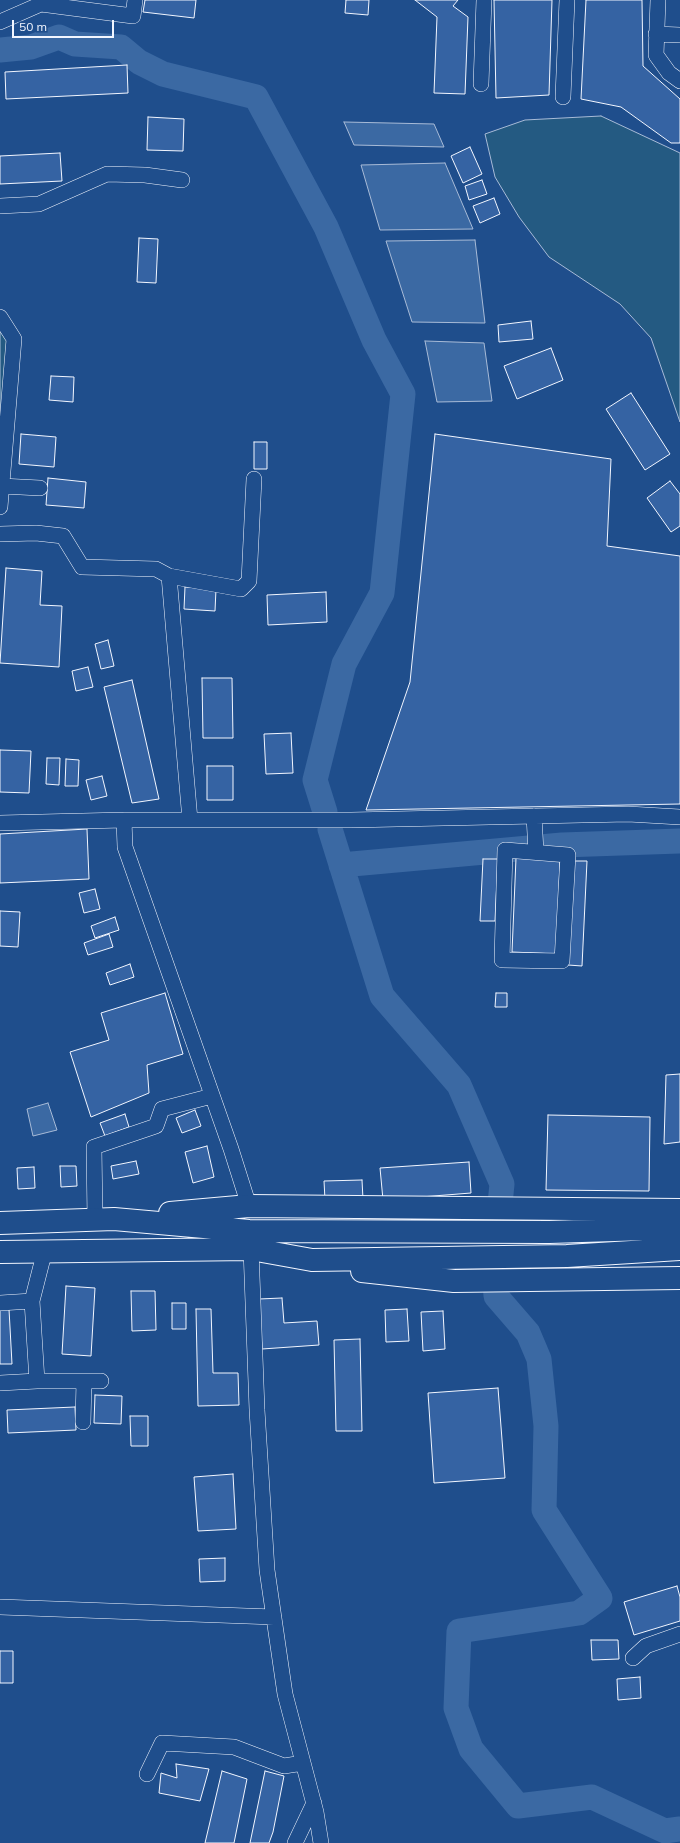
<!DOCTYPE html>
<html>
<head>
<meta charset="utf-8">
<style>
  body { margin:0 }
  #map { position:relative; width:680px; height:1843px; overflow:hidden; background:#1f4e8c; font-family:Mulish,sans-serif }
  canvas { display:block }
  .scale { position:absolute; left:12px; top:20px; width:102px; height:18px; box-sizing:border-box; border:2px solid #f2f6ff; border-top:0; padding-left:5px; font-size:12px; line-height:14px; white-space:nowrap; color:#f2f6ff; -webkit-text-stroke:3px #1f4e8c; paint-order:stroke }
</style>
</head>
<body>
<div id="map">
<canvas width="680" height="1843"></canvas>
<div class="scale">50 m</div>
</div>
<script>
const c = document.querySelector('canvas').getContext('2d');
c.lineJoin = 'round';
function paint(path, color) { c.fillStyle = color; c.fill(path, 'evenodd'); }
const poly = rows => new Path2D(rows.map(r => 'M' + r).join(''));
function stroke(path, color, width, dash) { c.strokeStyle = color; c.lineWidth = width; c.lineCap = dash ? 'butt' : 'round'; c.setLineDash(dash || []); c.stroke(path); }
const green = poly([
  [601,116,680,153,680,422,651,338,620,304,549,257,519,217,495,177,485,134,525,120,601,116],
  [0,317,14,339,0,507,0,317]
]);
paint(green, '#245a82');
stroke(green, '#a8bbd7', 1);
const water = poly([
  [344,122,434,124,444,147,354,145,344,122],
  [445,163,473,229,380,230,361,165,445,163],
  [475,240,485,323,412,322,386,241,475,240],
  [425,341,484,343,492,401,437,402,425,341],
  [48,1103,57,1130,33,1136,27,1109,48,1103]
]);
paint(water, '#3b69a3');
stroke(water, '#a8bbd7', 1);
stroke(poly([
  [0,50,31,47,59,37,75,44,121,47,139,62,163,74,256,97,326,227,374,340,403,394,382,593,344,664,315,780,325,812],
  [330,829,382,996,459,1085,502,1184,498,1224],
  [341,865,562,845,680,841],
  [494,1267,496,1296,528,1333,539,1359,546,1426,544,1510,600,1598,579,1613,459,1631,456,1708,471,1749,518,1806,592,1797,665,1831,680,1829]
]), '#3b69a3', 25);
const building = poly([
  [145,0,196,0,194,18,143,12,145,0],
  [346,0,369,0,368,15,345,13,346,0],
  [415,0,458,0,453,6,468,17,465,94,434,93,437,17,415,0],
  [494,0,552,0,549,95,496,98,494,0],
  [586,0,642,0,643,66,680,99,680,143,671,143,621,107,581,99,586,0],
  [127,65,128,93,6,99,5,72,127,65],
  [148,117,184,119,183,151,147,150,148,117],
  [470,147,482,174,463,183,451,156,470,147],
  [60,153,62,181,0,184,0,156,60,153],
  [482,180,487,194,469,200,465,186,482,180],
  [494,198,500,214,480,223,473,206,494,198],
  [139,238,158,239,156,283,137,282,139,238],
  [531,321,533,339,499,342,498,325,531,321],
  [551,348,563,380,517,399,504,366,551,348],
  [51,376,74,377,73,402,49,400,51,376],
  [631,393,670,454,645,470,606,409,631,393],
  [21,434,56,437,54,467,19,464,21,434],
  [435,434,611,459,607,546,680,556,680,804,366,810,410,682,435,434],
  [254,442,267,442,267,469,254,469,254,442],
  [48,478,86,482,84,508,46,505,48,478],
  [670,481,680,494,680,526,671,532,647,498,670,481],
  [6,568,42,571,40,605,62,606,59,667,0,663,6,568],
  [185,587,216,589,215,611,184,609,185,587],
  [326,592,327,622,268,625,267,595,326,592],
  [108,640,114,666,101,669,95,644,108,640],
  [88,667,93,687,76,691,72,671,88,667],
  [202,678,232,678,233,738,203,738,202,678],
  [132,680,159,799,132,803,104,687,132,680],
  [291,733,293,773,266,774,264,734,291,733],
  [0,750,31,751,29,793,0,792,0,750],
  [47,758,60,758,59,785,46,784,47,758],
  [66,759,79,760,78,786,65,786,66,759],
  [207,766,233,766,233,800,207,800,207,766],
  [102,776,107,796,91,800,86,780,102,776],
  [87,829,89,879,0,883,0,834,87,829],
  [516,858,560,859,557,954,512,952,516,858],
  [483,859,498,859,495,921,480,921,483,859],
  [573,861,587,861,582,966,568,965,573,861],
  [95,889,100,909,84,913,79,893,95,889],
  [0,911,20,912,18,947,0,946,0,911],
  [115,917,119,930,95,938,91,926,115,917],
  [109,934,113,947,88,955,84,943,109,934],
  [130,964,134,977,110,985,106,973,130,964],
  [165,993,183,1054,147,1065,149,1093,91,1117,70,1052,109,1040,101,1013,165,993],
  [496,993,507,993,507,1007,495,1007,496,993],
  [680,1074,680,1142,664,1144,666,1075,680,1074],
  [195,1110,201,1126,182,1133,176,1118,195,1110],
  [125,1114,129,1127,105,1136,100,1123,125,1114],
  [548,1115,650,1117,649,1191,546,1190,548,1115],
  [207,1146,214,1177,193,1183,185,1152,207,1146],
  [136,1161,139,1174,113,1179,111,1166,136,1161],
  [469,1162,471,1193,383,1200,380,1168,469,1162],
  [60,1166,76,1166,77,1186,61,1187,60,1166],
  [34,1167,35,1188,18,1189,17,1168,34,1167],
  [362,1180,363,1199,325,1200,324,1181,362,1180],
  [66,1286,95,1288,91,1356,62,1354,66,1286],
  [131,1291,155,1291,156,1330,132,1331,131,1291],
  [282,1298,284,1323,317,1321,319,1345,262,1349,259,1299,282,1298],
  [172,1303,186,1303,186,1329,172,1329,172,1303],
  [9,1309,12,1364,0,1364,0,1310,9,1309],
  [196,1309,211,1309,213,1373,238,1373,239,1405,198,1406,196,1309],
  [407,1309,409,1341,386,1342,385,1310,407,1309],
  [443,1311,445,1349,423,1351,421,1312,443,1311],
  [360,1339,362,1431,336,1431,334,1340,360,1339],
  [498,1388,505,1478,434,1483,428,1393,498,1388],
  [95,1395,122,1396,121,1424,94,1423,95,1395],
  [75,1407,76,1430,8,1433,7,1410,75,1407],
  [130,1416,148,1416,148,1446,131,1446,130,1416],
  [233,1474,236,1529,198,1531,194,1477,233,1474],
  [225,1558,225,1581,200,1582,199,1559,225,1558],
  [677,1586,680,1597,680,1621,634,1635,624,1602,677,1586],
  [591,1640,618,1640,619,1659,592,1660,591,1640],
  [0,1651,13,1651,13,1683,0,1683,0,1651],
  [640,1677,641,1698,618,1700,617,1679,640,1677],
  [176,1764,209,1769,200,1801,159,1793,161,1773,177,1778,176,1764],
  [222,1771,247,1779,234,1843,205,1843,222,1771],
  [265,1771,284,1776,273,1832,269,1843,250,1843,265,1771]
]);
paint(building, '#3563a3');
stroke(building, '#f2f6ff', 1);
const minor = poly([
  [658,0,656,55,669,73,680,81],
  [0,22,41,4,133,16,135,0],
  [656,34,680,35],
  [481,84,484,0],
  [563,97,567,0],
  [0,206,39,204,107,174,145,175,182,180],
  [0,317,14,339,0,507],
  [1,486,40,488],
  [0,534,36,533,63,536,82,567,156,569,169,576,190,820],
  [169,576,241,589,249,581,254,479],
  [534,816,536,852],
  [124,820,125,847,231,1149,249,1206],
  [0,823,124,820,351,820,628,814,680,817],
  [505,850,568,855,562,961,502,960,505,850],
  [95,1219,94,1147,156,1126,162,1109,212,1096],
  [251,1249,257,1410,267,1570,285,1694,316,1812,321,1843],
  [0,1303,32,1301],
  [37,1381,101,1381],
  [0,1383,37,1381,32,1301,45,1250],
  [83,1422,84,1381],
  [0,1607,274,1617],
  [633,1658,646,1646,680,1634],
  [147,1774,162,1743,234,1747,284,1766,303,1763],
  [295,1843,314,1803]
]);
const highway = poly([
  [170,1213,249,1206,680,1210],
  [0,1223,114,1219,249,1231,549,1232,680,1228],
  [0,1252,251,1249,312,1260,567,1256,680,1249],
  [362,1271,454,1281,680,1278]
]);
stroke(minor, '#f2f6ff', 16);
stroke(highway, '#f2f6ff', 24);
stroke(minor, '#1f4e8c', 15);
stroke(highway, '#1f4e8c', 22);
</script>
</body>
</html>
